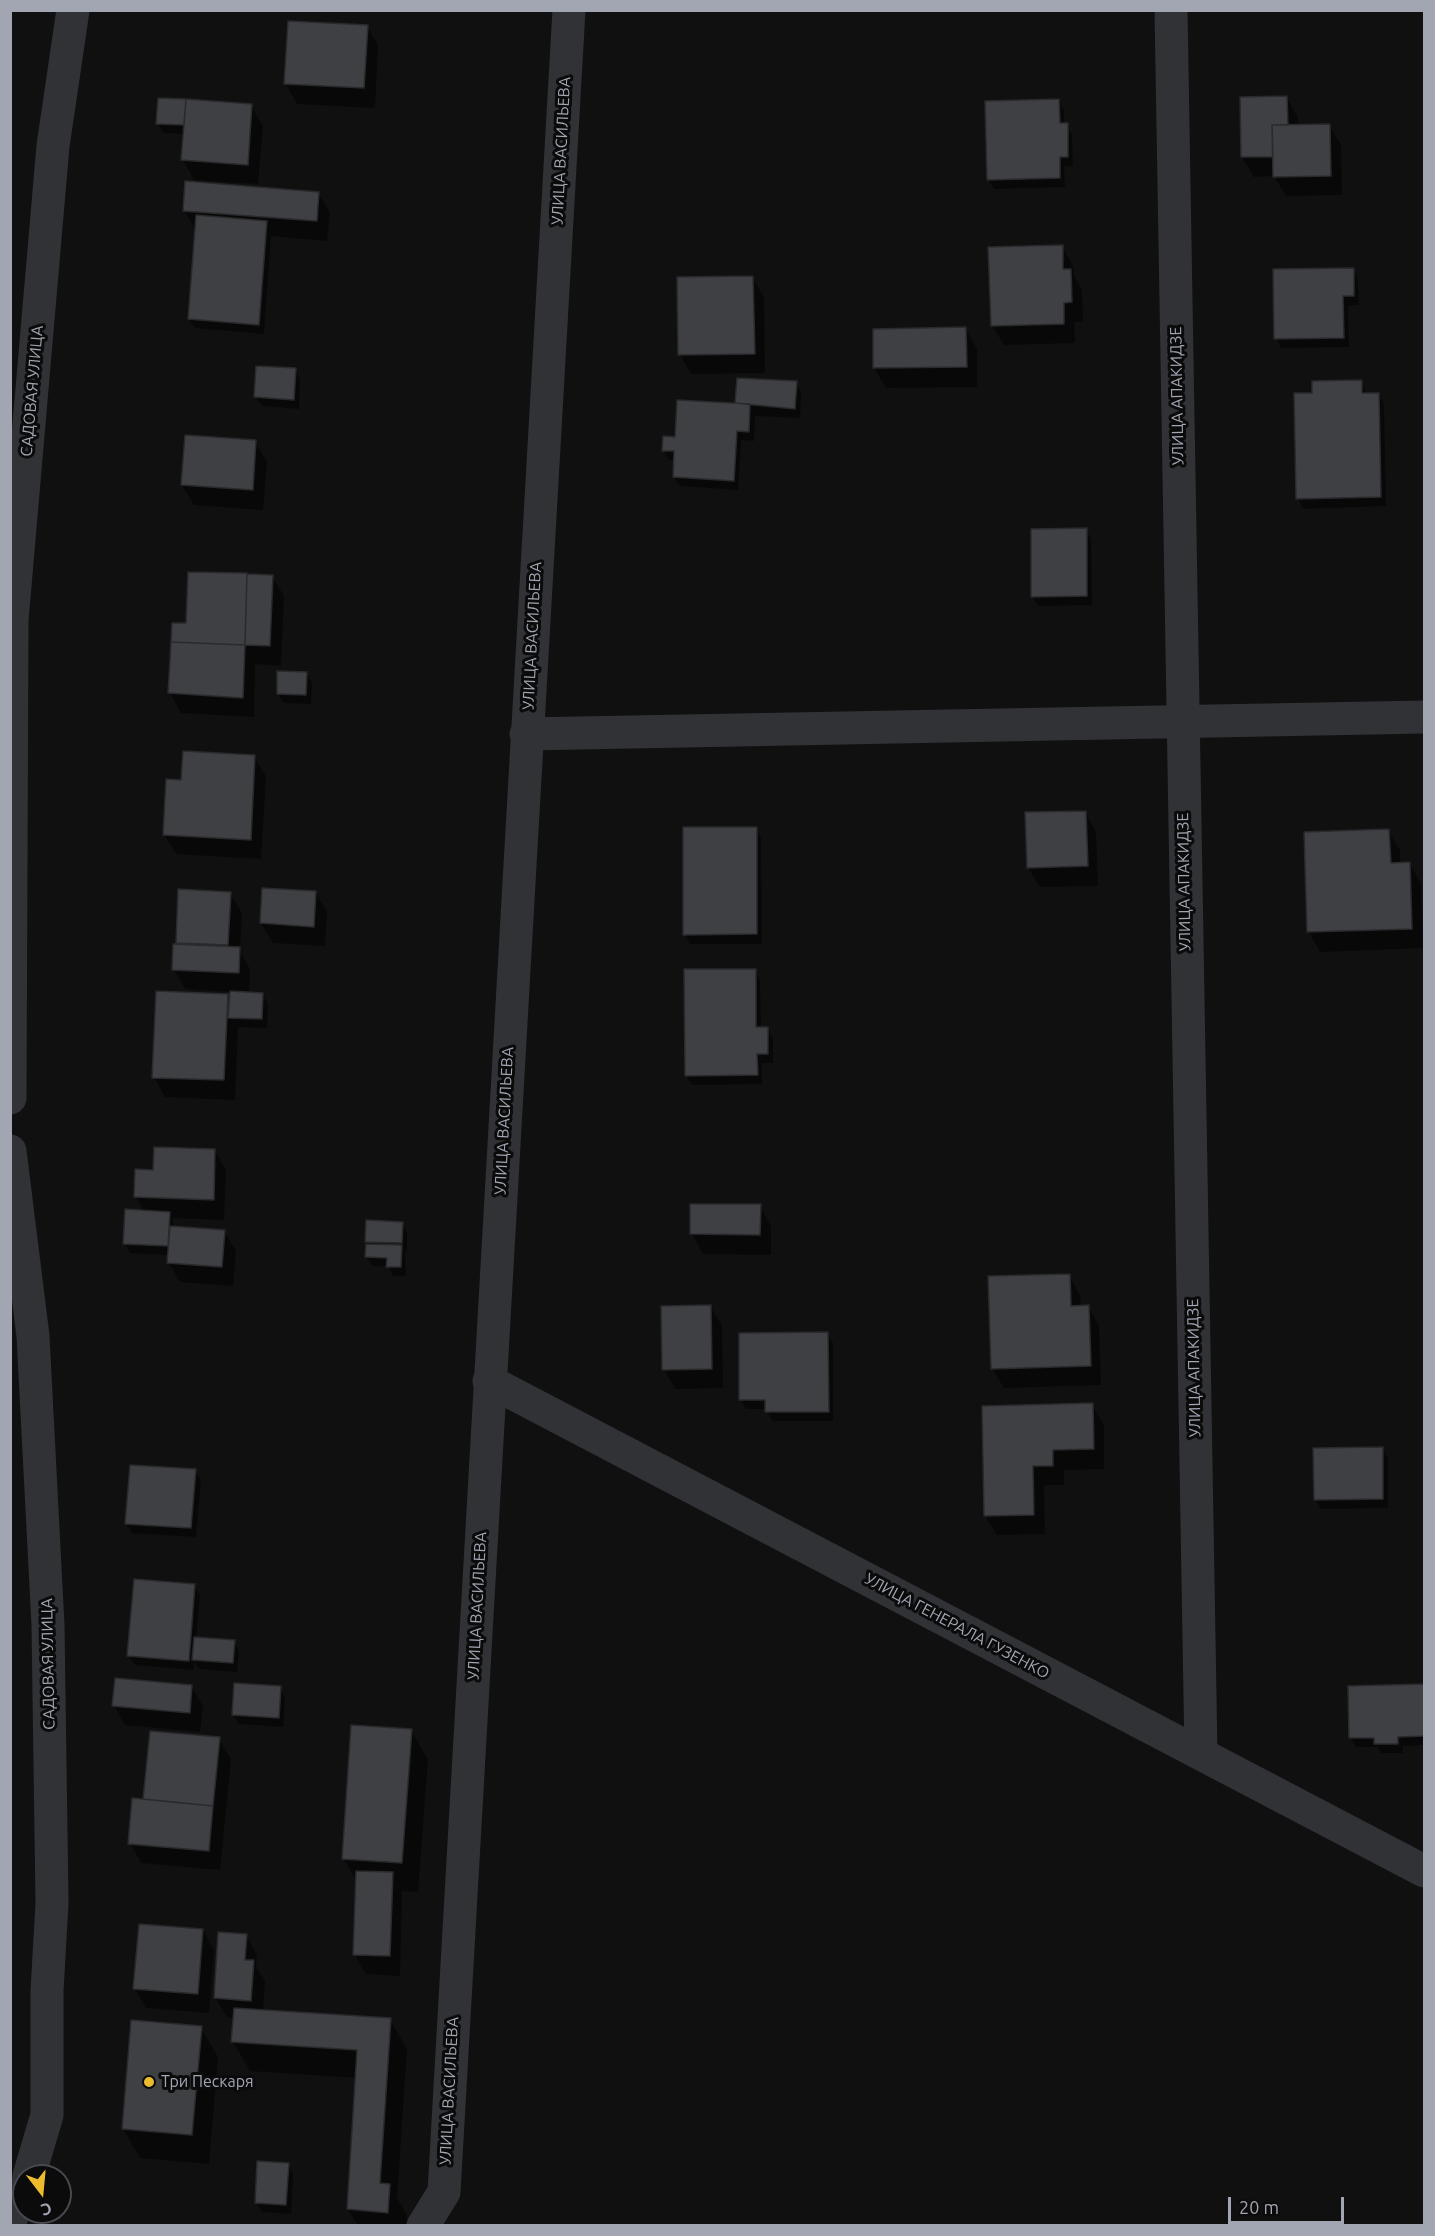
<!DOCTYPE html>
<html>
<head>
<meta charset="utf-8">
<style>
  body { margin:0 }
  #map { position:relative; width:1435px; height:2236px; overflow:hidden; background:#101011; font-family:Ubuntu,sans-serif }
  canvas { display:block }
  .frame { position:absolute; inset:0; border:12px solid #a2a5b2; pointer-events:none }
  .north { position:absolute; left:12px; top:2164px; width:60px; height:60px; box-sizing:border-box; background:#0b0b0c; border:2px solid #47494e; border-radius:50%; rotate:164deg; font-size:16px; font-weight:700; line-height:24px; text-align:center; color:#a2a5b2 }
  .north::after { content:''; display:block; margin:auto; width:21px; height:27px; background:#ecbc2e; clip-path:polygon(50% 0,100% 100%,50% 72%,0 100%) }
  .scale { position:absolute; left:1228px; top:2197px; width:116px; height:27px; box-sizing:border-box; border:3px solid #a2a5b2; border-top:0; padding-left:8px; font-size:18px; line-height:21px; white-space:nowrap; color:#a2a5b2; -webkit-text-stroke:4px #0b0b0c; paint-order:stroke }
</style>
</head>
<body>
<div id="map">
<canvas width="1435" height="2236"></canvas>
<div class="frame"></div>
<div class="north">С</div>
<div class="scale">20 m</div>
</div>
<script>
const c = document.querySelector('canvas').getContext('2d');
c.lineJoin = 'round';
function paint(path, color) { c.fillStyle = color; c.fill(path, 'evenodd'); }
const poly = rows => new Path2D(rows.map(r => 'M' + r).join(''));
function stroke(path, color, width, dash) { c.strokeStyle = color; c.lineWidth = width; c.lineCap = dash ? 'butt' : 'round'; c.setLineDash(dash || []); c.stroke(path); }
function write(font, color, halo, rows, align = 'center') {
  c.font = font + ' Ubuntu,sans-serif'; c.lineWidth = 6; c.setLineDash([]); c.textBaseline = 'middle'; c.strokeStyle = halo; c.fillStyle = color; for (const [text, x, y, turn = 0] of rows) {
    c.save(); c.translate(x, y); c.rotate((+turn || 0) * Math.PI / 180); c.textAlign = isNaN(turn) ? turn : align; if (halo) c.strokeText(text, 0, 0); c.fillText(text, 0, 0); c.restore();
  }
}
paint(poly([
  [367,26,378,46,375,108,297,104,286,84],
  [1286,97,1298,117,1298,126,1329,125,1341,145,1342,195,1286,196,1274,176,1254,177,1242,157],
  [1058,100,1064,110,1064,125,1072,134,1073,166,1064,166,1065,187,994,189,988,179],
  [251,106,263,126,258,184,194,180,183,160,185,134,163,133,158,123],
  [318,193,330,213,327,241,271,236,264,334,195,328,189,319,196,231,184,210],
  [1062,246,1073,266,1074,276,1082,290,1083,322,1074,322,1075,343,1004,345,992,325],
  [1353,269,1358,279,1359,305,1348,306,1349,347,1281,348,1276,338],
  [752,277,764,297,765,373,691,374,680,354],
  [966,329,977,349,977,387,886,388,874,368],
  [295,369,300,379,299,409,262,406,256,397],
  [738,379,796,383,801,392,800,418,755,416,754,441,741,440,738,490,680,486,674,477,675,460,669,460,663,450,676,439,736,405],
  [1361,382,1367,394,1378,394,1384,404,1386,506,1303,509,1298,499,1296,395,1314,394],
  [186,437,255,442,267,462,263,510,194,505,182,485],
  [1086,530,1091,539,1092,605,1038,606,1033,597],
  [190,573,272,576,284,596,281,666,255,664,254,717,181,713,170,693,188,625],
  [306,673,312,683,311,704,284,703,278,694],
  [254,757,266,776,261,859,176,854,164,834,183,781],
  [1085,812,1096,832,1098,886,1040,887,1028,867],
  [756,828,761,838,762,944,690,944,685,934],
  [1388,830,1400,850,1400,864,1409,863,1421,883,1423,948,1320,952,1309,932],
  [315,892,327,912,325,946,273,943,261,923],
  [230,894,242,913,240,951,250,969,249,994,262,994,268,1004,267,1028,238,1027,235,1100,165,1097,154,1077,227,996,231,1002,231,992,185,989,174,970,179,946,177,942],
  [755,970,760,980,761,1029,767,1029,773,1038,773,1063,762,1063,762,1084,692,1085,686,1075],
  [214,1150,226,1170,224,1220,172,1218,174,1228,224,1231,236,1251,233,1286,180,1282,169,1263,169,1255,130,1253,125,1243,144,1212,136,1197,136,1171,154,1172],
  [692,1205,760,1206,771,1226,771,1255,703,1254,692,1234],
  [402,1223,407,1233,407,1252,405,1252,406,1276,393,1276,389,1267,372,1266,367,1257,366,1242],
  [1069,1275,1080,1295,1081,1307,1088,1306,1099,1326,1101,1385,1004,1388,992,1368],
  [710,1306,722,1326,723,1388,675,1389,664,1369],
  [827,1333,833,1343,833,1421,772,1421,766,1409,746,1409,741,1400],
  [1092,1405,1104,1425,1104,1469,1064,1470,1064,1485,1044,1485,1045,1534,997,1535,985,1515],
  [1382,1448,1388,1458,1388,1508,1321,1509,1315,1499],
  [195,1471,201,1480,196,1537,132,1533,127,1524],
  [194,1585,200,1595,196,1639,234,1641,239,1651,237,1672,199,1669,194,1661,194,1670,135,1665,129,1656],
  [1424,1685,1424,1745,1403,1746,1403,1753,1381,1753,1378,1747,1356,1747,1350,1738,1349,1687],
  [191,1686,203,1706,200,1732,125,1725,114,1706],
  [280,1688,285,1697,283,1727,239,1724,233,1714],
  [411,1730,428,1760,418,1892,402,1891,400,1976,366,1974,354,1954,357,1882,343,1858],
  [151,1732,219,1739,231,1759,220,1870,141,1863,130,1843,145,1801],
  [203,1931,214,1950,209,2013,146,2008,135,1989],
  [246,1935,257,1955,256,1967,265,1981,263,2012,390,2020,407,2049,397,2198,407,2215,406,2226,358,2226,348,2209,357,2078,250,2071,233,2042,235,2018,227,2017,215,1998],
  [201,2028,218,2057,209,2164,140,2158,123,2129],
  [288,2164,293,2174,291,2214,262,2212,256,2202]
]), '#0007');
const building = poly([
  [288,21,368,25,364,88,284,84,288,21],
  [1287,96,1288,125,1272,125,1273,157,1241,157,1240,97,1287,96],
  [158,98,186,99,184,125,156,124,158,98],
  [186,99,252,104,248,165,181,160,186,99],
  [1059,99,1060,123,1068,123,1068,157,1060,157,1060,178,987,180,985,101,1059,99],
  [1330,124,1331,176,1273,177,1272,125,1330,124],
  [185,181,319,192,317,221,183,211,185,181],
  [196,215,267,221,259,325,188,319,196,215],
  [1063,245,1063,269,1071,269,1072,302,1064,303,1064,324,991,326,988,247,1063,245],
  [1354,268,1354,296,1343,296,1344,338,1274,339,1273,269,1354,268],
  [753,276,755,354,678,355,677,277,753,276],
  [966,327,967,367,873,368,873,329,966,327],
  [256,366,296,368,294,400,254,397,256,366],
  [737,378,797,381,795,409,735,403,737,378],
  [1362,380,1362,393,1379,393,1381,497,1296,499,1294,393,1312,393,1312,381,1362,380],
  [677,400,750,404,749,432,737,431,734,481,673,477,674,451,662,451,663,436,675,437,677,400],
  [185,435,256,440,253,490,181,485,185,435],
  [1087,528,1087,596,1031,597,1031,529,1087,528],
  [188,572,247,573,245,645,171,642,172,623,186,623,188,572],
  [247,574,273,575,270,646,245,645,247,574],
  [171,642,245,645,243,698,168,693,171,642],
  [277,671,307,672,306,695,277,694,277,671],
  [183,751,255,755,251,840,163,835,166,779,181,780,183,751],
  [1086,811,1088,866,1027,868,1025,812,1086,811],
  [683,827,757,827,757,934,683,935,683,827],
  [1389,829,1391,863,1410,862,1412,929,1307,932,1304,832,1389,829],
  [262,888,316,891,314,927,260,923,262,888],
  [178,889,231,892,228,945,176,943,178,889],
  [173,944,240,947,239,973,172,970,173,944],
  [684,969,756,969,756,1027,768,1027,768,1054,757,1054,758,1075,685,1076,684,969],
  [156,991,228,994,224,1080,152,1078,156,991],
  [230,991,263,993,262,1019,228,1018,230,991],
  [154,1147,215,1149,214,1200,134,1197,135,1169,153,1170,154,1147],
  [690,1204,761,1204,760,1235,690,1234,690,1204],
  [125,1209,170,1212,168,1246,123,1244,125,1209],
  [366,1220,403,1222,402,1243,365,1242,366,1220],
  [170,1226,225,1230,222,1267,167,1263,170,1226],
  [366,1244,402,1245,401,1267,386,1267,387,1258,365,1257,366,1244],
  [1070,1274,1071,1306,1089,1305,1091,1366,991,1369,988,1276,1070,1274],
  [711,1305,712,1369,662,1370,661,1306,711,1305],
  [828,1332,829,1412,765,1412,765,1400,739,1400,739,1333,828,1332],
  [1093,1403,1094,1449,1053,1450,1053,1466,1033,1466,1034,1515,984,1516,982,1406,1093,1403],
  [1383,1447,1383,1499,1314,1500,1313,1448,1383,1447],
  [130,1465,196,1469,191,1528,125,1524,130,1465],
  [134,1579,195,1584,189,1661,127,1656,134,1579],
  [194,1637,235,1640,233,1663,192,1660,194,1637],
  [115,1678,192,1685,190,1713,112,1706,115,1678],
  [234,1683,281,1686,279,1718,232,1715,234,1683],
  [1424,1684,1424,1736,1398,1737,1398,1744,1374,1744,1374,1738,1349,1738,1348,1686,1424,1684],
  [351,1725,412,1729,402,1863,342,1859,351,1725],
  [150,1731,220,1737,213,1806,143,1799,150,1731],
  [132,1798,213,1806,209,1851,128,1844,132,1798],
  [356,1871,393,1872,390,1956,353,1955,356,1871],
  [139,1924,203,1929,198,1994,133,1989,139,1924],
  [218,1932,247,1934,245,1960,254,1960,251,2001,214,1998,218,1932],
  [234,2008,391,2018,380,2183,390,2184,388,2213,347,2209,357,2050,231,2042,234,2008],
  [131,2020,202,2026,192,2135,122,2129,131,2020],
  [257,2161,289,2163,286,2205,255,2203,257,2161]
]);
paint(building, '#3f4044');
stroke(building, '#2a2a2d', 1.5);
stroke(poly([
  [1171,10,1201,1754],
  [526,734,1424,717],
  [10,1098,12,620,53,146,73,10],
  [10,1151,33,1336,48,1625,52,1903,47,1991,47,2115,29,2176],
  [489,1381,1424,1871],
  [10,2221,24,2189],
  [423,2226,444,2192,569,10]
]), '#313236', 33);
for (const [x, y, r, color] of [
  [149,2082,6,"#ecbc2e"]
]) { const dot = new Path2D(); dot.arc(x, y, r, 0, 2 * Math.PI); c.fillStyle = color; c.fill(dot); stroke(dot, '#0b0b0c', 2); }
write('16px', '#a2a5b2', '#0b0b0c', [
  ["УЛИЦА ВАСИЛЬЕВА",561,151,-87],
  ["САДОВАЯ УЛИЦА",32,391,-85],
  ["УЛИЦА АПАКИДЗЕ",1177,396,-91],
  ["УЛИЦА ВАСИЛЬЕВА",532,636,-87],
  ["УЛИЦА АПАКИДЗЕ",1184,882,-91],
  ["УЛИЦА ВАСИЛЬЕВА",504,1121,-87],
  ["УЛИЦА АПАКИДЗЕ",1194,1368,-91],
  ["УЛИЦА ВАСИЛЬЕВА",477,1606,-87],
  ["УЛИЦА ГЕНЕРАЛА ГУЗЕНКО",957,1626,28],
  ["САДОВАЯ УЛИЦА",48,1664,-91],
  ["УЛИЦА ВАСИЛЬЕВА",449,2091,-87]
]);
write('16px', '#a2a5b2', '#0b0b0c', [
  ["Три Пескаря",161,2082]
], 'left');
</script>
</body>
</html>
